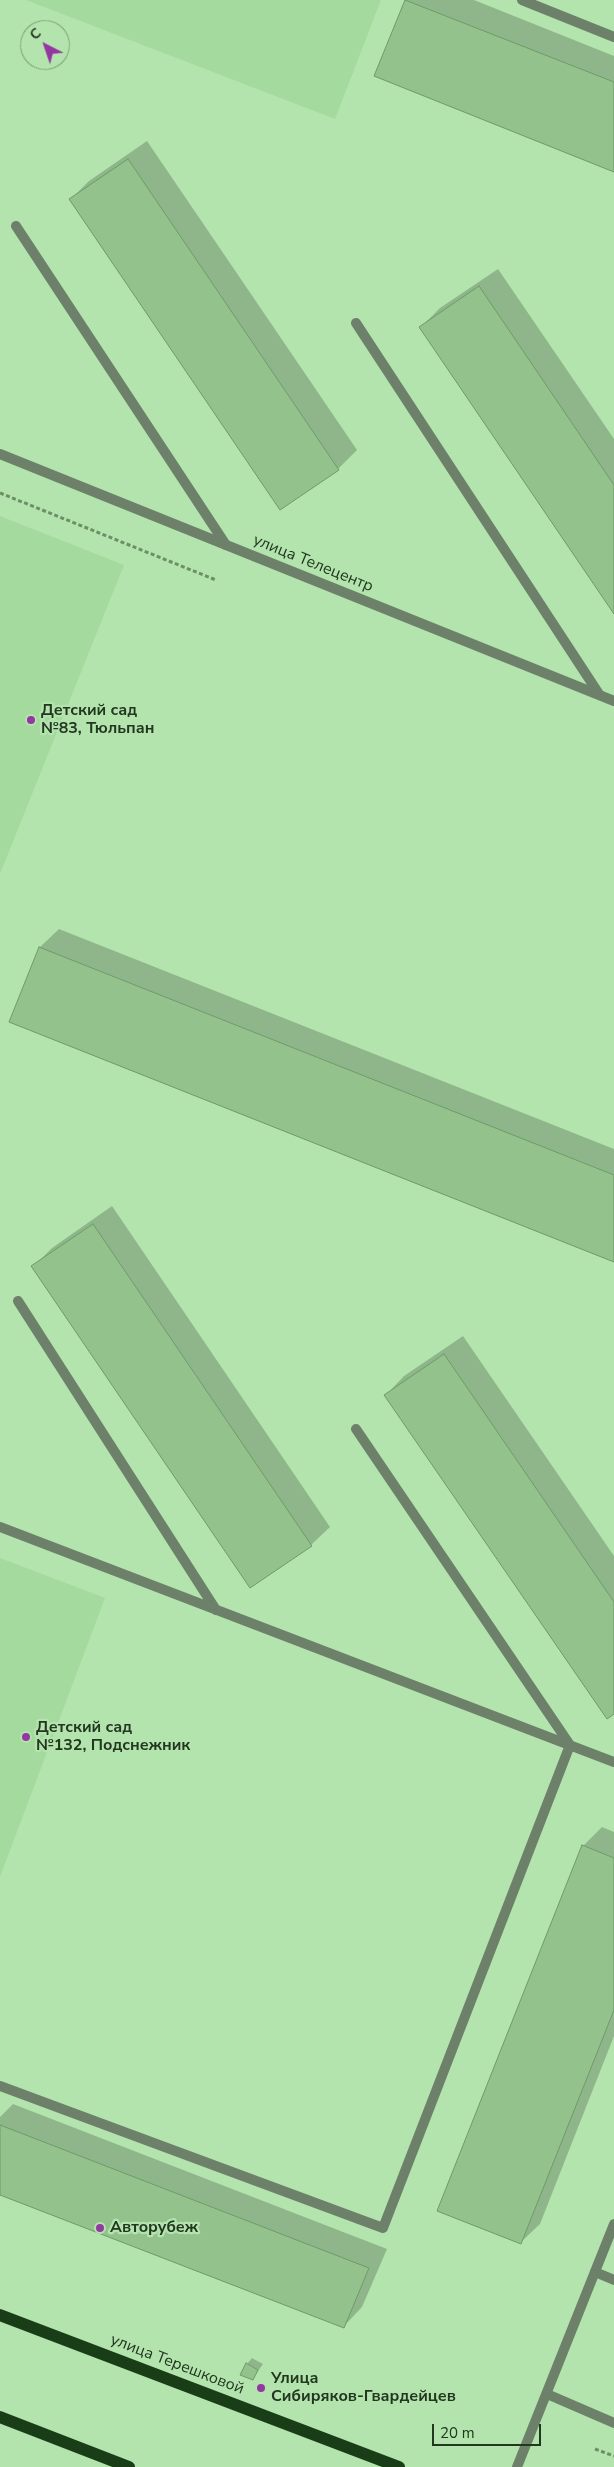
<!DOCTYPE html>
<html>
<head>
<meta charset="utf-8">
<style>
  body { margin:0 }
  #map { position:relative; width:614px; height:2467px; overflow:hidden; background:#b3e4ad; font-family:"Nunito Sans",sans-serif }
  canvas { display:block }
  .north { position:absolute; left:20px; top:20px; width:50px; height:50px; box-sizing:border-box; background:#b3e4ad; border:1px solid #799e75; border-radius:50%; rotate:319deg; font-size:14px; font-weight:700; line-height:20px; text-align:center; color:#223620 }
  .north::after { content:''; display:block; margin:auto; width:18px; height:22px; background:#9337a1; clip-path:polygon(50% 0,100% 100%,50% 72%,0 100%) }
  .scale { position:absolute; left:432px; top:2424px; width:109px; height:22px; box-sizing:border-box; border:2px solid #223620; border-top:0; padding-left:6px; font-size:15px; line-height:18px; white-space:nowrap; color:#223620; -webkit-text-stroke:4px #b3e4ad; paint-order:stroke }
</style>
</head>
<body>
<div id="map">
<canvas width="614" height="2467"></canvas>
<div class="north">С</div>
<div class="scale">20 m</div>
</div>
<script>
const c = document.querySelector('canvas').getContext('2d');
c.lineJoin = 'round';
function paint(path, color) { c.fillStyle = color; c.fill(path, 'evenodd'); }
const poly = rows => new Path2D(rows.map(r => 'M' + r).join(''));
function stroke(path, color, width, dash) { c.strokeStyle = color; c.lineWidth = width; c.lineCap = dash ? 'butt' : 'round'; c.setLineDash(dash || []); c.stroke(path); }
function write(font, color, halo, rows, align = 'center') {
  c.font = font + ' "Nunito Sans",sans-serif'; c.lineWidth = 4.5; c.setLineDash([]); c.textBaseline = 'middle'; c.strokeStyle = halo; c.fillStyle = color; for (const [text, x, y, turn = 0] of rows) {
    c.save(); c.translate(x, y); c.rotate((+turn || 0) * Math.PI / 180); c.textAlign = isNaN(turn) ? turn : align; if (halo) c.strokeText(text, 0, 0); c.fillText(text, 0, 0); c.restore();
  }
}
paint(poly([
  [26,0,381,0,335,119],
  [0,516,124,565,0,874],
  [0,1558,105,1598,0,1877]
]), '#a4da9e');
paint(poly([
  [406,0,474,0,614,56,614,171,376,75],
  [147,141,357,450,338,469,280,508,70,200,89,181],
  [498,269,614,439,614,612,421,327,440,308],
  [59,929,614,1149,614,1261,11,1021,40,947],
  [112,1206,330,1527,311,1545,33,1267,52,1248],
  [463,1336,614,1556,614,1712,386,1395,404,1376],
  [602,1827,614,1832,614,2036,540,2224,521,2242,583,1846],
  [13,2104,387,2249,362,2307,344,2326,0,2194,0,2117],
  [252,2358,263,2364,253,2378,247,2364]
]), '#0003');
const building = poly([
  [405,0,614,82,614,172,374,76,405,0],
  [128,159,339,470,280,510,69,199,128,159],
  [479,286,614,485,614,614,419,327,479,286],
  [39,947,614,1175,614,1262,9,1022,39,947],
  [93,1224,312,1546,250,1588,31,1266,93,1224],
  [444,1354,614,1602,614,1714,607,1719,384,1395,444,1354],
  [582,1845,614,1858,614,2010,521,2244,437,2211,582,1845],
  [0,2125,369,2268,344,2328,0,2195,0,2125],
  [246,2363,258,2370,253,2380,240,2375,246,2363]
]);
paint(building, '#93c28d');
stroke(building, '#6d9b68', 1);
stroke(poly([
  [0,493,216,580],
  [595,2449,614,2456]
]), '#6c8f68', 3, [4, 2.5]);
stroke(poly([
  [522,0,614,37],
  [16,226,226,545],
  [356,323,599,694],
  [18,1301,216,1610],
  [0,1527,614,1762],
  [0,2086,383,2228,570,1745,356,1429],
  [595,2272,614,2280],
  [547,2394,614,2423]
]), '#6d816a', 10);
stroke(poly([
  [0,454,614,701]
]), '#6d816a', 10);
stroke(poly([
  [517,2467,614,2224]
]), '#6d816a', 10);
stroke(poly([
  [0,2315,399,2467],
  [0,2417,129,2467]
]), '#193d16', 12);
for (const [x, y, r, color] of [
  [31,720,5,"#9337a1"],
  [26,1737,5,"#9337a1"],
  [100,2228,5,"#9337a1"],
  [261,2388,5,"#9337a1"]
]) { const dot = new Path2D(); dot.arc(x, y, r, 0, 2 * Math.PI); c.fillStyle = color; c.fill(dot); stroke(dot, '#b3e4ad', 2); }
write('16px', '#223620', '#b3e4ad', [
  ["улица Телецентр",313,564,22],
  ["улица Терешковой",177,2365,21]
]);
write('bold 16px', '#223620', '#b3e4ad', [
  ["Детский сад",41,711],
  ["№83, Тюльпан",41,729],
  ["Детский сад",36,1728],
  ["№132, Подснежник",36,1746],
  ["Авторубеж",110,2228],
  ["Улица",271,2379],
  ["Сибиряков-Гвардейцев",271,2397]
], 'left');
</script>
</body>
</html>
